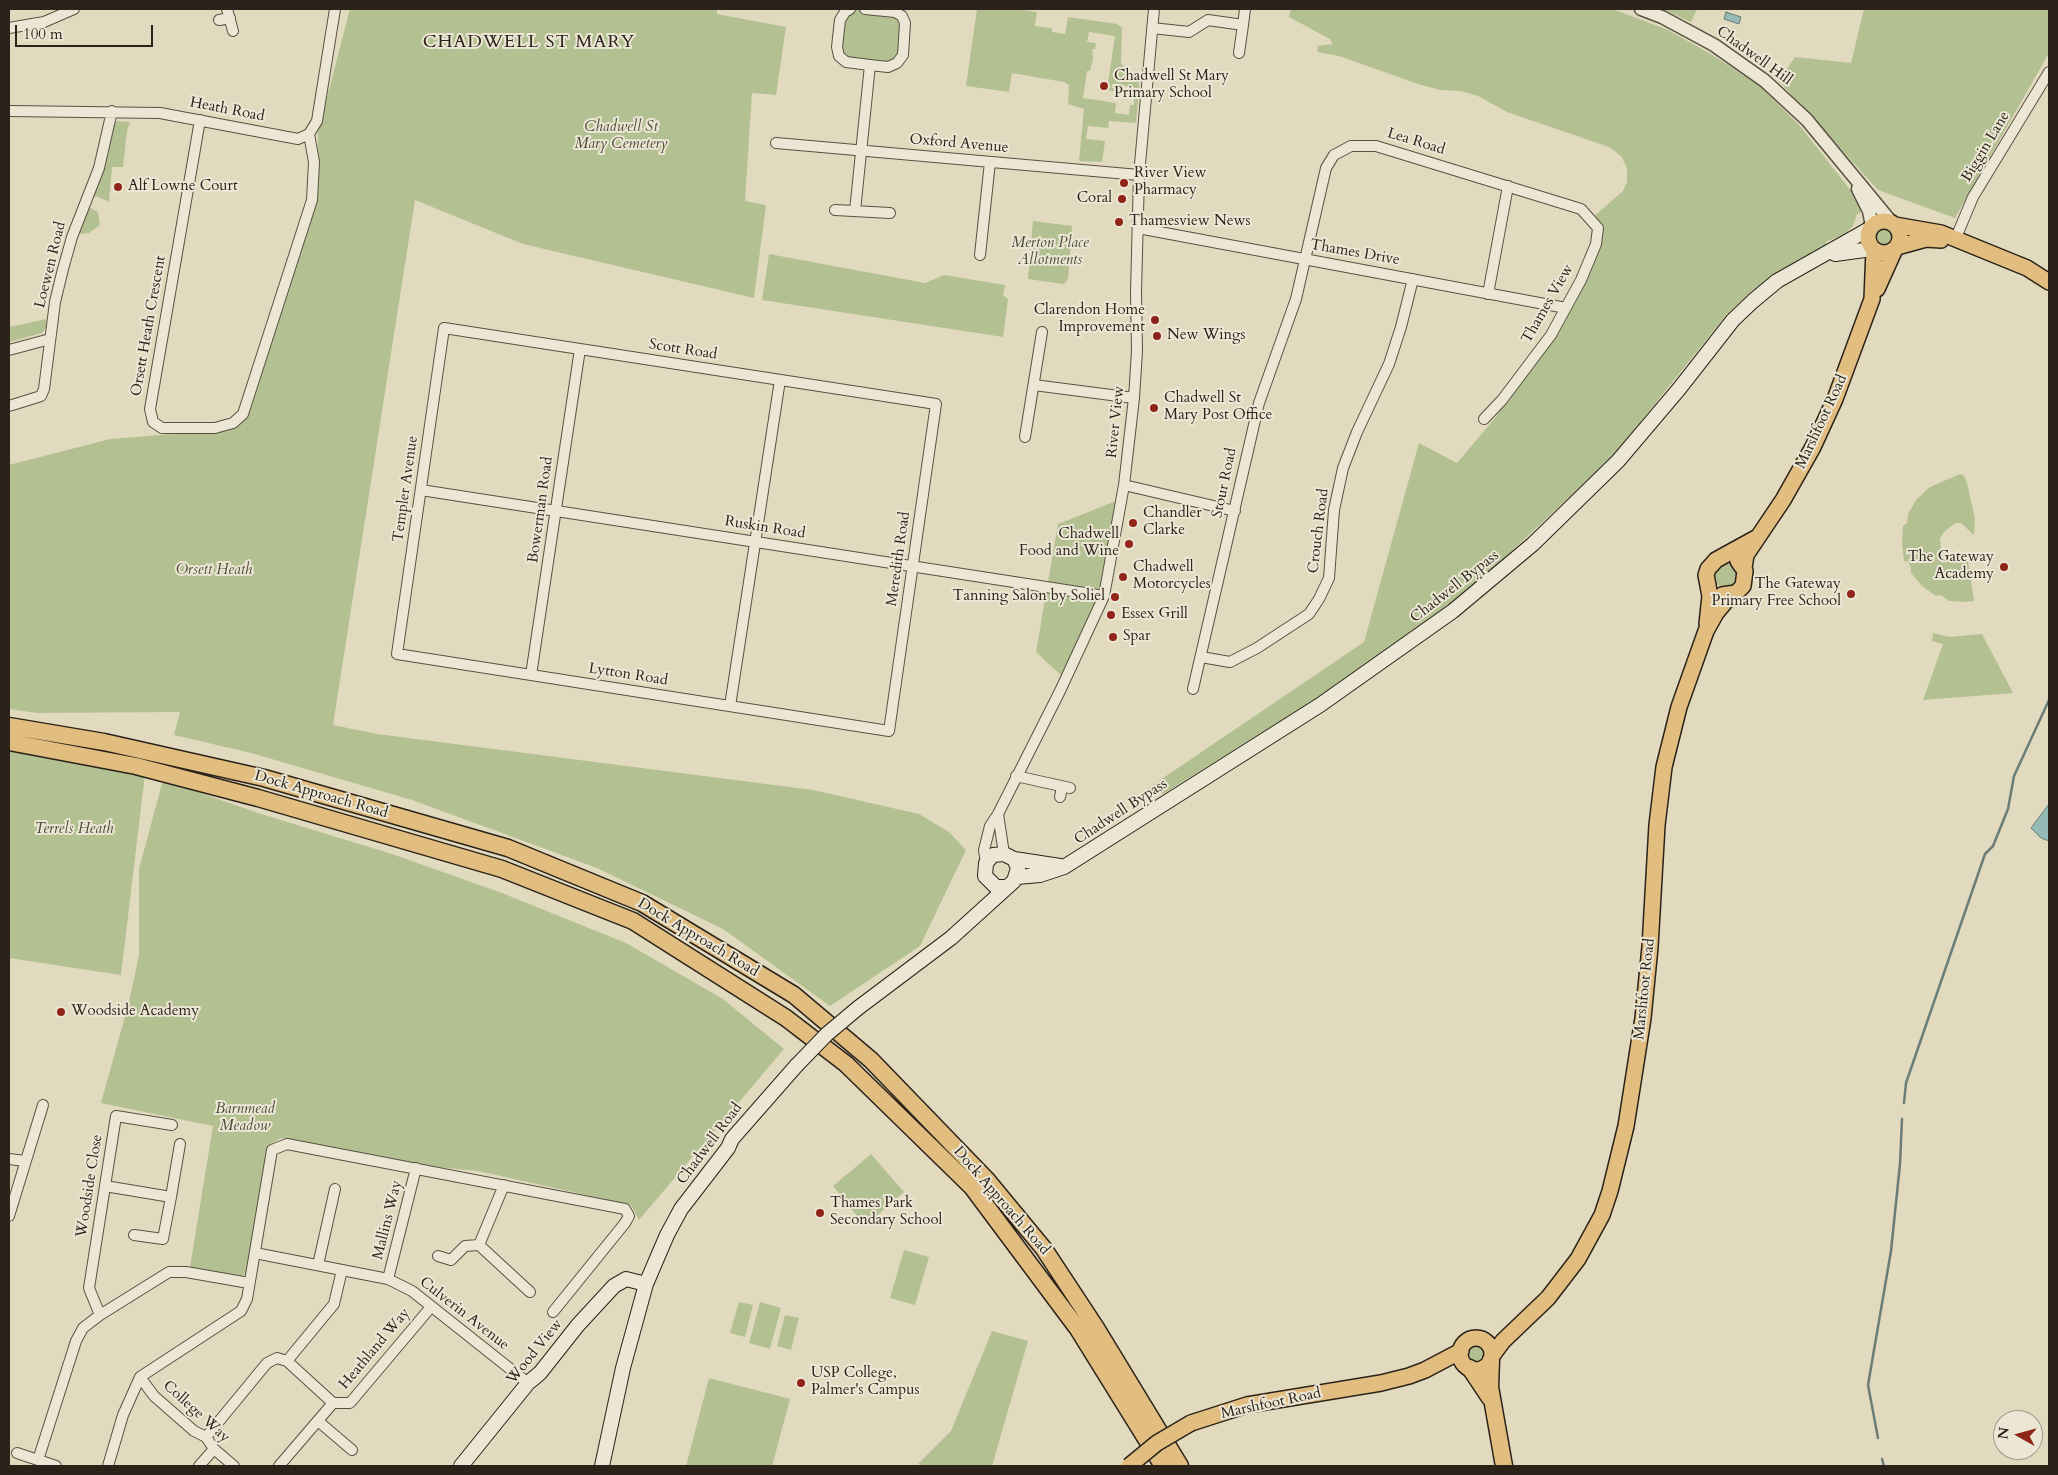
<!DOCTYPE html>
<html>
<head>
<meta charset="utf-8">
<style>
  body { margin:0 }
  #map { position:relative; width:2058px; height:1475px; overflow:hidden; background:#e2dabf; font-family:Cardo,serif }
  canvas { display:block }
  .frame { position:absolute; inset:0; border:10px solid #2b2219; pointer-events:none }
  .north { position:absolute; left:1993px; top:1410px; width:50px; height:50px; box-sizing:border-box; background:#ece7d5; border:1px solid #9f988a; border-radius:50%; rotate:277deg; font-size:14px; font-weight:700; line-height:20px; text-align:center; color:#2b2219 }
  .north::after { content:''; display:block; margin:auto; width:18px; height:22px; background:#8f2418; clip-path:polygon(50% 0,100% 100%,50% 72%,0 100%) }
  .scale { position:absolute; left:15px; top:25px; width:138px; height:22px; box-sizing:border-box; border:2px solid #2b2219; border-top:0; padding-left:6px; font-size:15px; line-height:18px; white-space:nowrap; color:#2b2219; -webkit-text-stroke:4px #ece7d5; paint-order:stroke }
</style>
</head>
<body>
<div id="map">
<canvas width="2058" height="1475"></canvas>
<div class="frame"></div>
<div class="north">N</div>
<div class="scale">100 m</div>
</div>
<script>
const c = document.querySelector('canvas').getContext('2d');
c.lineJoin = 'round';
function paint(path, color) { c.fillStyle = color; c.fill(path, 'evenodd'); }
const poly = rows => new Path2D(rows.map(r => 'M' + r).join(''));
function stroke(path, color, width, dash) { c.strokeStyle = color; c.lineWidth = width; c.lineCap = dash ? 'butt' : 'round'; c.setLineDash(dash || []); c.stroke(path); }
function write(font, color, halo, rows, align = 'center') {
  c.font = font + ' Cardo,serif'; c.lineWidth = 4; c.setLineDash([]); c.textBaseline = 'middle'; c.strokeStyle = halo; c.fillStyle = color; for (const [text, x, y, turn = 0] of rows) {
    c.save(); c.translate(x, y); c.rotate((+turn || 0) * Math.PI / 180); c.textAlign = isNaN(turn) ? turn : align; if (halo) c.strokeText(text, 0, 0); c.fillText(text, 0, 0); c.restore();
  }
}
paint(poly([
  [350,9,717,9,717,14,786,27,776,95,752,93,745,201,766,205,754,298,523,244,415,200,333,725,377,734,813,790,919,814,949,832,966,850,920,946,830,1006,723,929,597,868,412,800,251,753,174,735,180,712,37,713,9,709,9,465,110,439,212,431,238,425,317,201,318,132],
  [850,9,865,9,902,16,903,55,888,67,839,56,840,20],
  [977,9,1013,9,1037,12,1035,26,1052,28,1052,32,1065,34,1068,17,1117,24,1122,28,1121,64,1130,72,1140,75,1136,123,1109,121,1108,128,1088,126,1086,139,1105,141,1102,162,1079,161,1084,109,1068,104,1069,85,1064,82,1012,73,1009,92,966,86],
  [1089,32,1115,36,1107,90,1119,92,1121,85,1134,87,1134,105,1130,105,1129,115,1115,113,1116,103,1083,98,1087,71,1090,71,1093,59,1092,49,1095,49,1096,43,1087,42],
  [1291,9,1615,10,1666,29,1711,54,1761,87,1800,126,1859,201,1862,212,1857,214,1853,226,1844,234,1826,242,1827,248,1776,274,1751,292,1727,314,1613,456,1470,590,1388,650,1316,699,1163,794,1161,791,1141,800,1138,795,1364,642,1419,443,1457,463,1495,418,1529,369,1596,244,1591,219,1623,191,1627,182,1627,168,1621,156,1609,147,1507,112,1478,96,1461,91,1440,90,1418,84,1339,56,1318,52,1317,46,1333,44,1330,39,1289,17],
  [1663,9,1697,9,1691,22],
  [1864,9,2049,9,2049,53,1955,218,1878,190,1779,81,1795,57,1851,63],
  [117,121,130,122,127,131,123,167,112,167,109,202,96,196,91,200,113,124],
  [88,207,98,212,100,225,89,233,78,234],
  [1033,221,1072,226,1068,279,1064,284,1028,279],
  '1875 237a9 9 0 1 1 18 0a9 9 0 1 1-18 0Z',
  [769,254,925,283,944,275,1005,285,1003,295,1008,299,1003,337,762,300],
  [46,319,46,327,42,333,9,342,9,324,10,327],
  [1960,474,1964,476,1967,483,1975,519,1974,535,1961,523,1955,523,1943,533,1940,539,1941,549,1950,560,1958,563,1968,562,1974,601,1965,602,1949,601,1941,595,1936,596,1922,586,1911,573,1911,568,1908,562,1904,561,1902,544,1903,526,1907,523,1908,514,1916,500,1930,487],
  [1121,499,1104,596,1065,679,1036,652,1058,524],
  '1714 576a12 12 0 1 1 24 0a12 12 0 1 1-24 0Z',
  [1933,633,1949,637,1982,634,2013,693,1923,700,1943,644,1932,641],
  [9,748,145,774,121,975,9,958],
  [163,780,258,813,392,854,502,893,626,943,723,999,784,1049,639,1220,631,1205,478,1171,425,1166,281,1138,270,1144,246,1273,240,1277,190,1267,213,1126,101,1103,129,1002,139,955,139,869],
  [871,1154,904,1192,865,1226,833,1186],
  [904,1250,929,1257,915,1305,890,1298],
  [739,1302,753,1305,745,1337,730,1333],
  [760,1302,781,1308,770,1349,749,1343],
  [785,1315,799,1318,791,1350,777,1346],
  [992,1331,1028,1341,992,1466,924,1466,918,1464,951,1431],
  '1468 1354a8 8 0 1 1 16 0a8 8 0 1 1-16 0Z',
  [709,1378,790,1399,772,1466,686,1466]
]), '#b3c092');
const water = poly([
  [1726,12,1741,17,1739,24,1724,19,1726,12],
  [2049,804,2049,841,2041,838,2031,828,2049,804]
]);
paint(water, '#95bab6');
stroke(water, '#6b7d77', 1);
stroke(poly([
  [1904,1103,1906,1083,1985,854,1993,846,2008,809,2014,776,2049,700],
  [1878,1438,1868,1385,1891,1251,1900,1164,1902,1119],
  [1882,1459,1884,1466]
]), '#6b7d77', 2.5);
const minor = poly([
  [227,9,233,31],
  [850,9,845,12,840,20,837,47,839,56,846,62,870,65,888,67,897,63,903,55,905,23,902,16,895,12,865,9],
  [219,20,230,18],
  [9,28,44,22,74,9],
  [1152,28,1189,32,1208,20,1243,25,1245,9],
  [1239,53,1243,25],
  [9,111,160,113,298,139,309,134,317,121,335,9],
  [200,120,150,409,153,422,162,428,215,428,233,423,243,414,312,200,314,162,309,134],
  [776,143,1139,175],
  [835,210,890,213],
  [855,211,870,65],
  [1138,228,1566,308],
  [1955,240,1973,197,2049,72],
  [980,255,990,162],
  [1488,294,1508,186],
  [444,328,936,404,889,731,397,654,444,328],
  [9,350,50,339],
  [1034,385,1134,398],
  [9,406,41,396,44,389,55,302,63,269,72,237,99,168,112,111],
  [1025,437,1042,332],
  [1124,485,1235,511],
  [421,490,1104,596],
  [1201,657,1230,662,1257,648,1309,614,1319,599,1329,578,1334,510,1343,468,1357,432,1389,364,1401,327,1413,279],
  [531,675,580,349],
  [1193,689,1259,403,1296,299,1326,168,1334,155,1351,146,1376,146,1581,209,1598,228,1596,244,1581,280,1551,335,1502,400,1484,419],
  [730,706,780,380],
  [1016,776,1070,788],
  [1060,797,1062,787],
  [998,814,1004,854],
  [986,863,984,850,990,826,998,814,1060,691,1104,596,1124,485,1134,398,1137,351,1136,292,1139,175,1154,9],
  [9,1159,25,1161],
  [105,1186,171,1197,163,1239,134,1235],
  [171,1197,180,1144],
  [9,1216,43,1105],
  [479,1245,504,1185],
  [255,1253,388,1279,412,1291,528,1383],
  [438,1256,451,1260,465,1246,479,1245,530,1292],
  [318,1265,335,1189],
  [388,1279,416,1168],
  [100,1315,169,1272,186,1272,249,1283],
  [287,1361,334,1304,342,1270],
  [140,1377,154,1396,194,1431,206,1437,214,1449,234,1466],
  [318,1421,352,1450],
  [206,1437,267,1363,277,1358,287,1361,333,1403],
  [17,1453,56,1466],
  [38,1460,76,1341,83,1328,100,1315,89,1288,116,1116,172,1125],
  [108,1466,123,1415,140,1377,241,1311,247,1299,272,1150,287,1144,625,1209,629,1216,625,1223,553,1312],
  [199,1466,214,1449],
  [279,1466,333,1403,350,1403,431,1307]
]);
const tertiary = poly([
  [1641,9,1662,17,1714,45,1765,81,1807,120,1892,223],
  [1858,189,1869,211,1872,226]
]);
const secondary = poly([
  [1835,254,1872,249],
  [1014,859,1060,866],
  [1017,877,1040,875,1064,867,1320,705,1453,611,1533,544,1618,461,1679,389,1733,320,1753,301,1777,281,1869,229],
  [858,1008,951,938,1014,881,1018,868,1014,859,1004,854,993,855,986,863,985,876,996,887,1007,887],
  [461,1466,528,1383,540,1373,578,1325,614,1286,626,1279,646,1284],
  [602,1466,623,1368,646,1284,667,1235,681,1209,728,1148,732,1139,796,1066]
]);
const primary = poly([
  '1868 237a16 16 0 1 1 32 0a16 16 0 1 1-32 0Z',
  [1895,225,1941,233,2027,268,2049,282],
  [1897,247,1926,239,1941,240],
  [1877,289,1895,249],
  [1744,568,1746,555,1783,500,1813,447,1835,399,1872,299,1874,250],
  [1722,595,1736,593,1743,586,1745,571,1738,561],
  [1707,624,1710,596,1706,575,1708,569,1716,560,1756,538],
  '1460 1354a16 16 0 1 1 32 0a16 16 0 1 1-32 0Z',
  [1492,1356,1503,1341,1548,1298,1578,1259,1602,1215,1610,1191,1626,1126,1643,1018,1650,947,1657,825,1664,767,1679,707,1706,631,1716,613,1731,595],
  [1191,1423,1247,1405,1381,1383,1409,1376,1425,1370,1461,1351]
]);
const trunk = poly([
  [9,726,104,742,264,778,508,848,642,903,794,995,871,1060,987,1180,1044,1249,1096,1328,1180,1466],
  [9,742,136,766,258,798,502,869,633,921,786,1018,846,1064,972,1187,1078,1329,1163,1466],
  [1491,1360,1490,1387,1504,1466],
  [1470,1368,1490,1398]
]);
stroke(minor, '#595042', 12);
stroke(tertiary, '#595042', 15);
stroke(secondary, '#2b2219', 16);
stroke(primary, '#2b2219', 18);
stroke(trunk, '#2b2219', 19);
stroke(minor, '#ece7d5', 10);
stroke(tertiary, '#ece7d5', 12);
stroke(secondary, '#ece7d5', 14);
stroke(primary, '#e1bd80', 15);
stroke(trunk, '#e1bd80', 16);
const secondaryBridge = poly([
  [796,1066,827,1034,858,1008]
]);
const primaryBridge = poly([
  [1129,1466,1157,1443,1191,1423]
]);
stroke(secondaryBridge, '#2b2219', 16, []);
stroke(primaryBridge, '#2b2219', 18, []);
stroke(secondaryBridge, '#ece7d5', 14);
stroke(primaryBridge, '#e1bd80', 15);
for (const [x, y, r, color] of [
  [1104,86,5,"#8f2418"],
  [1124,183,5,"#8f2418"],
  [118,187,5,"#8f2418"],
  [1122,199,5,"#8f2418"],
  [1119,222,5,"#8f2418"],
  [1155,320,5,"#8f2418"],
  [1157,336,5,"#8f2418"],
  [1154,408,5,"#8f2418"],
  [1133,523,5,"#8f2418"],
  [1129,544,5,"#8f2418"],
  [2004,567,5,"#8f2418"],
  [1123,577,5,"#8f2418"],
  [1851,594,5,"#8f2418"],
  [1115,597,5,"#8f2418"],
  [1111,615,5,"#8f2418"],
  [1113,637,5,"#8f2418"],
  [61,1012,5,"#8f2418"],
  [820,1213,5,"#8f2418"],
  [801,1383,5,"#8f2418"]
]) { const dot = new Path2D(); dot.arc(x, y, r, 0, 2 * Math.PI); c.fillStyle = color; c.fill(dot); stroke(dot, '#ece7d5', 2); }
write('15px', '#2b2219', '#ece7d5', [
  ["Chadwell Hill",1754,56,36],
  ["Heath Road",227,110,11],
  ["Lea Road",1416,142,17],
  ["Oxford Avenue",959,144,5],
  ["Biggin Lane",1986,147,-59],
  ["Thames Drive",1355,253,10],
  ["Loewen Road",51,265,-76],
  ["Thames View",1548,304,-60],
  ["Orsett Heath Crescent",149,326,-80],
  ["Scott Road",683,350,9],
  ["River View",1116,422,-84],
  ["Marshfoot Road",1822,422,-65],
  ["Stour Road",1225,483,-78],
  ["Templer Avenue",406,489,-82],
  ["Bowerman Road",541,510,-82],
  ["Ruskin Road",765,528,9],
  ["Crouch Road",1319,531,-83],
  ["Meredith Road",899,559,-82],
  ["Chadwell Bypass",1455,587,-38],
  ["Lytton Road",628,675,9],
  ["Dock Approach Road",321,795,16],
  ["Chadwell Bypass",1121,812,-33],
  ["Dock Approach Road",698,938,31],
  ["Marshfoot Road",1645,989,-84],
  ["Chadwell Road",710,1144,-53],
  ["Woodside Close",90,1186,-81],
  ["Dock Approach Road",1001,1201,49],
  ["Mallins Way",388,1220,-76],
  ["Culverin Avenue",464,1314,38],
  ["Heathland Way",375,1349,-50],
  ["Wood View",535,1352,-51],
  ["Marshfoot Road",1271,1404,-12],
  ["College Way",196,1412,42]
]);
write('15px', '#2b2219', '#ece7d5', [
  ["Chadwell St Mary",1114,77],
  ["Primary School",1114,94],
  ["River View",1134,174],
  ["Pharmacy",1134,191],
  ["Alf Lowne Court",128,187],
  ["Coral",1112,199,"right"],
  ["Thamesview News",1129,222],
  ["Clarendon Home",1145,311,"right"],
  ["Improvement",1145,328,"right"],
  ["New Wings",1167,336],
  ["Chadwell St",1164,399],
  ["Mary Post Office",1164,416],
  ["Chandler",1143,514],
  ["Clarke",1143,531],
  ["Chadwell",1119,535,"right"],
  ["Food and Wine",1119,552,"right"],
  ["The Gateway",1994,558,"right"],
  ["Academy",1994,575,"right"],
  ["Chadwell",1133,568],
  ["Motorcycles",1133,585],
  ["The Gateway",1841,585,"right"],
  ["Primary Free School",1841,602,"right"],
  ["Tanning Salon by Soliel",1105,597,"right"],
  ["Essex Grill",1121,615],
  ["Spar",1123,637],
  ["Woodside Academy",71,1012],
  ["Thames Park",830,1204],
  ["Secondary School",830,1221],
  ["USP College,",811,1374],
  ["Palmer's Campus",811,1391]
], 'left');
write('italic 15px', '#4d4a37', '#ece7d5', [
  ["Chadwell St",621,128],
  ["Mary Cemetery",621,145],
  ["Merton Place",1050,244],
  ["Allotments",1050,261],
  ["Orsett Heath",214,571],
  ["Terrels Heath",74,830],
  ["Barnmead",245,1110],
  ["Meadow",245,1127]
]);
c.letterSpacing = '1px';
write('18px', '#2b2219', '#ece7d5', [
  ["CHADWELL ST MARY",529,43]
]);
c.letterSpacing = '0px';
</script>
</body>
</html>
